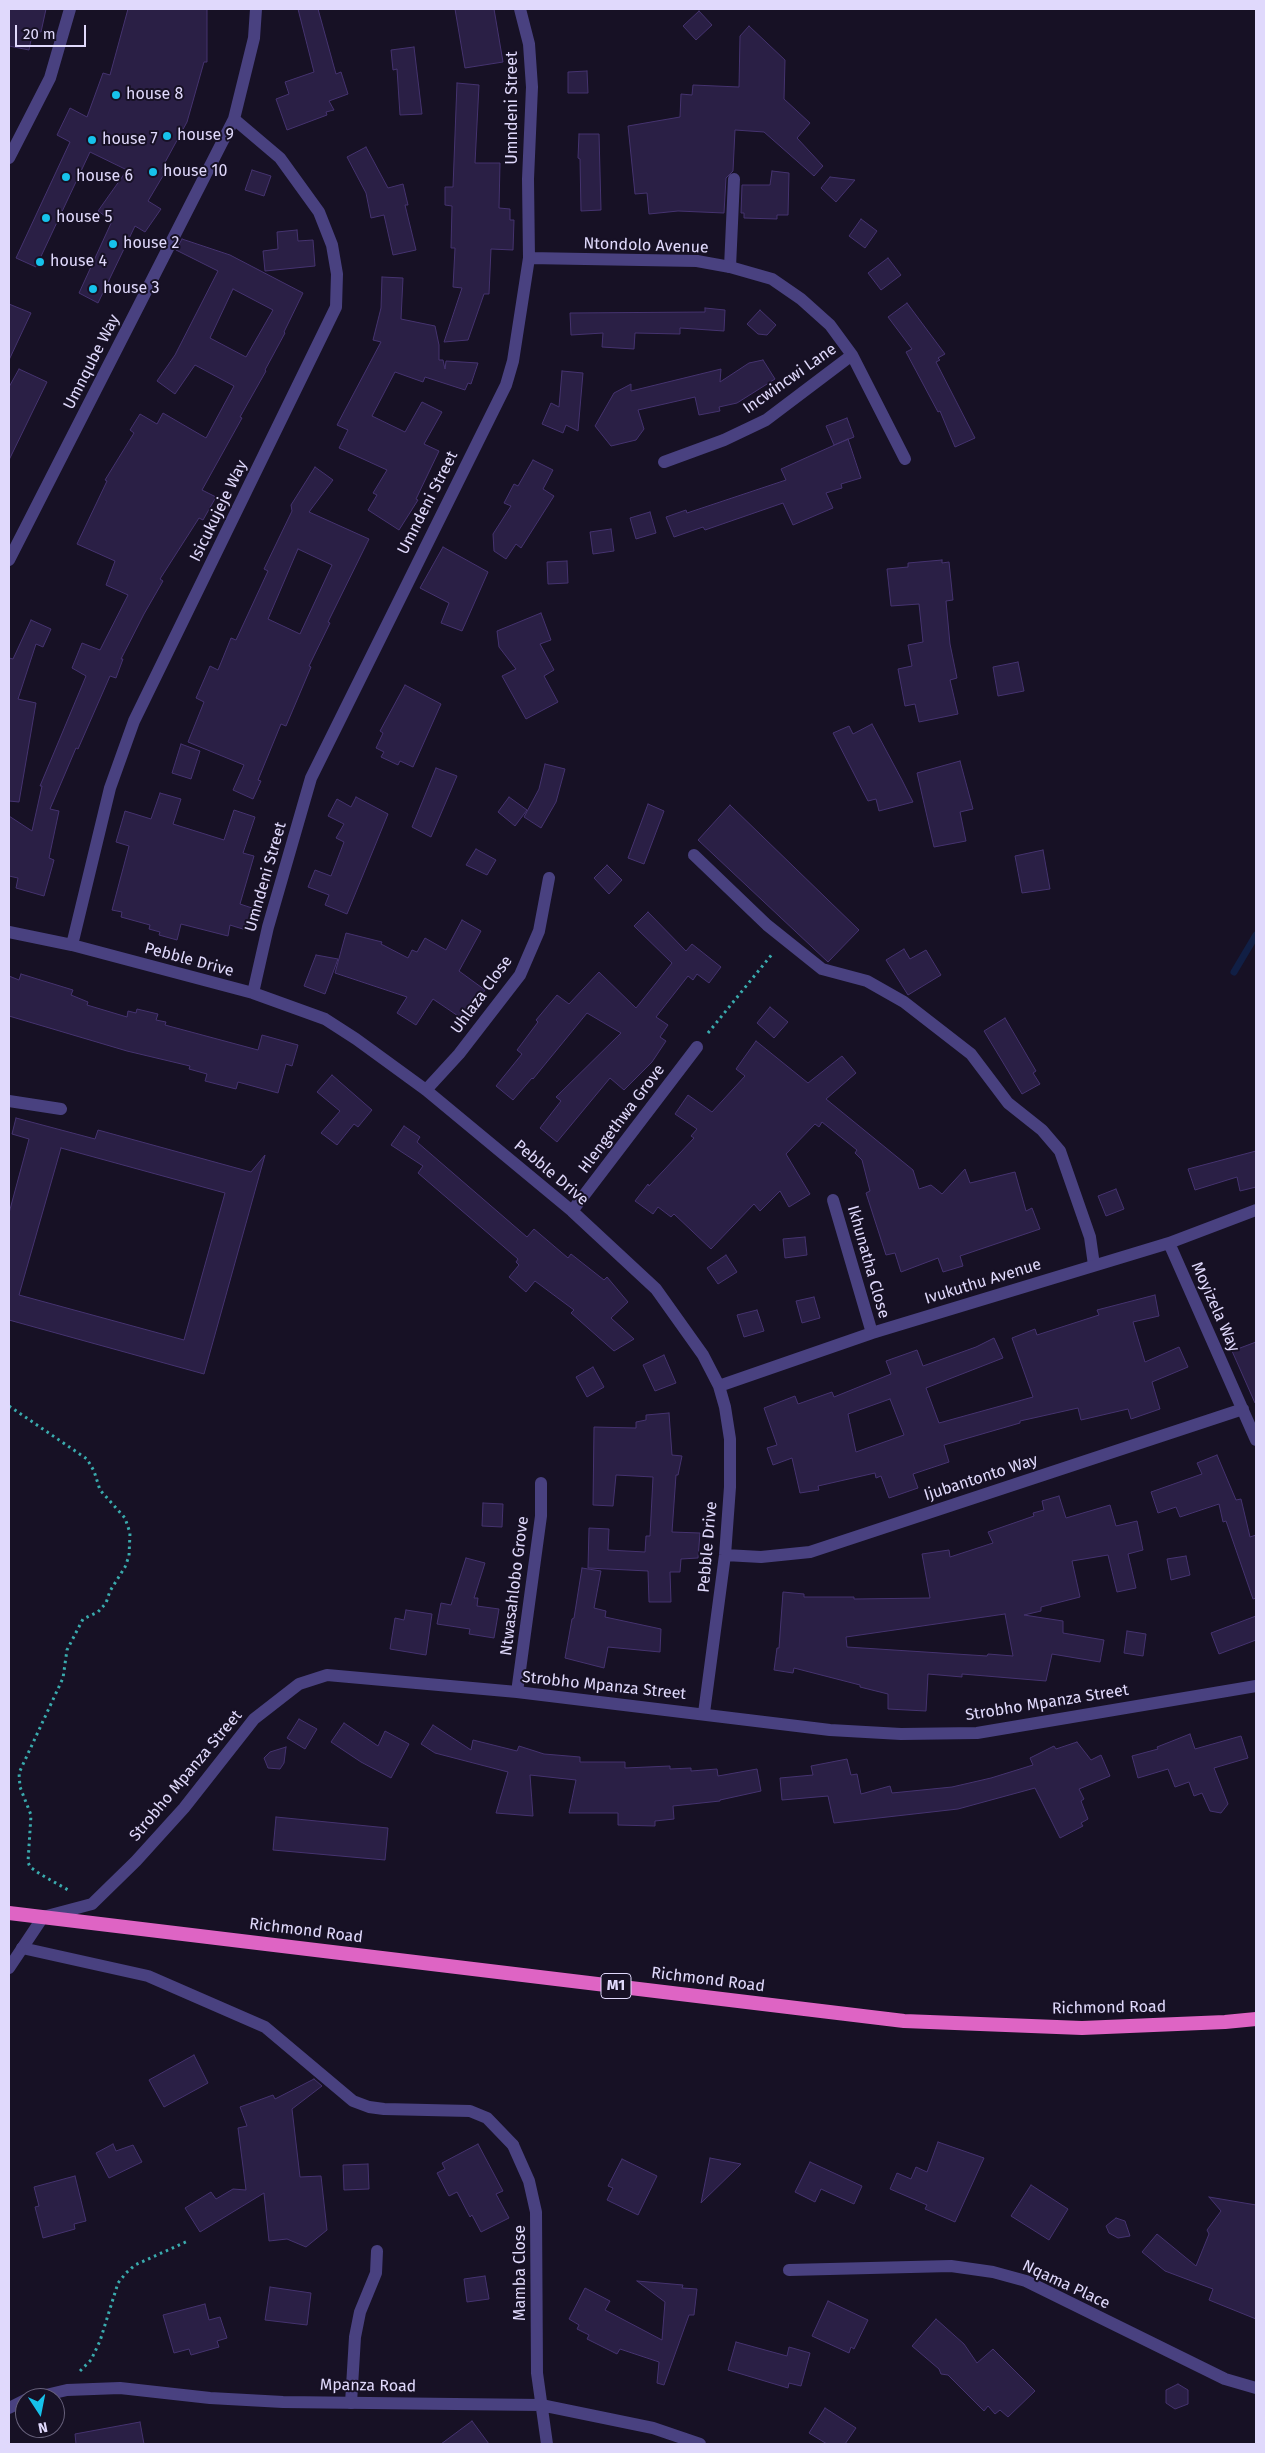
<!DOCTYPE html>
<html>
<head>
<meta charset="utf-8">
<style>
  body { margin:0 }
  #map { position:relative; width:1265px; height:2453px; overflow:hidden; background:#171125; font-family:"Fira Sans",sans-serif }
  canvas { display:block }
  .frame { position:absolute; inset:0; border:10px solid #e0d9fc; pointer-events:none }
  .north { position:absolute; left:15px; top:2388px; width:50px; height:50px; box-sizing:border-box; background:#171125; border:1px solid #67617b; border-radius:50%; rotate:169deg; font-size:14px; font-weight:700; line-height:20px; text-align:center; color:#e0d9fc }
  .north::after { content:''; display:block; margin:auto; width:18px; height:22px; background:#16c2eb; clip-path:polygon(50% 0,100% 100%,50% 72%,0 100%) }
  .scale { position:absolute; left:15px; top:25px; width:71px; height:22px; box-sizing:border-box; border:2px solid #e0d9fc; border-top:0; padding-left:6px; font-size:15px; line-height:18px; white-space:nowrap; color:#e0d9fc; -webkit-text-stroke:4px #171125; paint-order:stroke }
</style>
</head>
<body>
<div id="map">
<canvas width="1265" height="2453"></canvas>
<div class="frame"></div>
<div class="north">N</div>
<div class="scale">20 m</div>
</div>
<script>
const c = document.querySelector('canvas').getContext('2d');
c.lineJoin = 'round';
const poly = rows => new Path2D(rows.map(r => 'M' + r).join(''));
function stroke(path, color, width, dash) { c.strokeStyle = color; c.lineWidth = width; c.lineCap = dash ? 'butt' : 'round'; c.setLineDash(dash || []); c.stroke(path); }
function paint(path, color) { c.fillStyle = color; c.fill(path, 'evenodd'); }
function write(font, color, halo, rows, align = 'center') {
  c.font = font + ' "Fira Sans",sans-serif'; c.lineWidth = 4; c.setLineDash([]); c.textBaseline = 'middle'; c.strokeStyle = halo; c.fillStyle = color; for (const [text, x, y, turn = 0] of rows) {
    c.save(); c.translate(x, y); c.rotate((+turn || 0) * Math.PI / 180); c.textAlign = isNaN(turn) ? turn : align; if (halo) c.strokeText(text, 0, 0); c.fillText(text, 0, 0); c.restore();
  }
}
stroke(poly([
  [1234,972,1256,935]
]), '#111f45', 7);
const building = poly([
  [9,9,46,9,41,32,33,30,29,50,9,46,9,9],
  [128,9,207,9,207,62,204,62,187,122,163,166,167,169,148,201,161,209,145,232,135,226,98,303,79,293,112,221,98,211,127,170,90,152,36,267,16,258,70,142,57,135,70,108,87,117,103,73,110,75,128,9],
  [298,9,318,9,336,74,341,72,348,94,329,101,334,110,326,112,327,115,287,130,276,99,289,94,285,82,314,72,298,9],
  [455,9,494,9,503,62,465,68,455,9],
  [699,11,712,25,696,40,683,26,699,11],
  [749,26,785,60,784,99,810,123,797,138,823,166,814,176,764,132,735,130,733,171,726,178,724,213,678,211,649,214,647,193,635,194,628,126,680,117,681,94,692,95,693,85,739,87,740,36,749,26],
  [414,47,422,114,400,115,397,69,393,70,391,50,414,47],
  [587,71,588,93,568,93,568,72,587,71],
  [457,83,479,85,475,163,500,163,499,208,510,209,510,220,514,220,513,250,491,249,489,294,484,294,468,340,444,342,462,288,453,287,455,248,451,248,452,206,445,205,445,187,453,187,457,83],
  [579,134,599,134,601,210,581,211,580,159,578,158,579,134],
  [366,147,388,188,403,184,408,205,405,205,416,250,393,255,384,215,371,218,366,193,347,157,366,147],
  [252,170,271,176,264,196,245,190,252,170],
  [772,171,789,173,788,215,777,215,777,219,744,218,744,213,741,213,742,185,770,185,772,171],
  [830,177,855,180,836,202,821,188,830,177],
  [861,219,877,231,865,248,849,236,861,219],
  [297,230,298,241,313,240,315,266,265,271,263,251,278,249,277,232,297,230],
  [182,239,230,255,303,293,284,332,285,333,265,370,266,371,240,417,242,418,202,490,216,497,203,520,199,518,160,579,163,581,144,614,121,659,123,659,116,678,110,676,78,749,76,748,50,809,59,811,49,858,54,860,44,896,16,888,18,878,9,876,9,816,32,831,42,786,40,786,86,676,72,668,82,643,100,650,128,595,106,585,115,561,77,544,107,481,105,480,134,433,130,430,140,414,157,424,163,413,206,438,234,386,195,365,175,394,157,381,175,355,218,271,176,250,182,239],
  [233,289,273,310,246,357,210,338,233,289],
  [888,258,901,275,881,290,868,273,888,258],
  [382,277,403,278,401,319,435,326,439,345,439,360,443,360,445,369,446,361,478,363,471,384,468,383,465,390,425,377,423,382,395,372,372,416,405,432,422,402,442,412,424,444,439,451,416,499,418,500,399,530,368,510,377,495,373,493,387,470,339,448,348,430,337,425,381,342,373,340,381,308,382,277],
  [907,303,945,354,938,358,940,360,936,362,975,438,955,447,940,411,938,412,906,352,912,349,888,317,907,303],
  [9,304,31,313,9,360,9,304],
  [705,308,725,310,724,331,680,328,680,334,635,333,634,349,602,347,603,333,571,335,570,313,705,312,705,308],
  [760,310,776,325,767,335,758,334,747,324,760,310],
  [763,360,775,379,737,403,719,407,720,411,699,415,695,397,638,410,644,429,636,440,611,446,595,426,614,393,631,384,631,391,721,369,720,382,749,363,763,360],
  [19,369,47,382,9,460,9,387,19,369],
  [562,371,583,373,578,431,566,425,563,433,542,424,551,403,559,407,562,371],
  [847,418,854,437,834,445,826,426,847,418],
  [848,439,861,478,841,484,842,488,826,493,833,508,793,525,783,503,705,530,703,527,674,537,666,517,686,510,687,513,786,480,781,469,848,439],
  [533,460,553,470,543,489,554,496,521,548,516,544,506,559,494,551,493,534,511,506,504,503,514,484,518,486,533,460],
  [315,467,333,480,309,512,369,539,328,622,330,623,309,666,311,667,286,726,281,724,258,780,261,781,253,799,233,790,244,765,188,742,204,702,196,698,210,666,218,670,231,638,236,640,268,571,264,569,292,511,291,505,315,467],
  [298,549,332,565,300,634,268,619,298,549],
  [650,512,656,533,636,539,630,518,650,512],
  [611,529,614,551,593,554,590,532,611,529],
  [443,547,488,572,462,631,441,623,449,603,420,588,443,547],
  [942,560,942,563,949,562,953,600,946,601,950,644,957,678,950,680,958,714,919,722,915,704,905,706,898,669,912,666,908,645,923,642,919,604,891,606,887,569,908,567,908,563,942,560],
  [567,561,568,583,548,584,547,562,567,561],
  [541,613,551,640,540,644,554,670,544,676,558,702,526,719,502,676,516,669,499,647,497,631,541,613],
  [31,620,51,629,43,647,36,644,18,699,36,703,19,802,9,801,9,658,13,659,31,620],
  [1018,662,1024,691,998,696,993,667,1018,662],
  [405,685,441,704,413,767,400,761,398,765,381,757,384,752,376,748,383,733,380,731,405,685],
  [872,724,902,780,913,802,879,811,876,799,868,801,833,733,849,726,853,734,872,724],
  [181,744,200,751,191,779,172,773,181,744],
  [960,761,973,809,960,812,966,841,934,847,917,773,960,761],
  [545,764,565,769,556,802,541,828,524,817,539,789,545,764],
  [436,768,457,776,431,837,412,827,436,768],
  [160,793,181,799,173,824,224,840,234,810,255,817,243,853,254,856,240,904,252,908,246,930,230,925,228,936,181,924,177,940,159,935,160,932,149,929,150,925,121,917,122,912,112,910,129,846,116,842,125,811,151,819,160,793],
  [356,797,388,814,347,914,325,905,329,895,308,887,315,870,331,876,344,842,336,838,344,824,328,816,337,799,351,807,356,797],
  [509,797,527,810,515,826,498,812,509,797],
  [648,804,664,811,644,864,628,858,648,804],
  [730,805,859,930,828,962,698,840,730,805],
  [476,849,496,860,487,875,466,865,476,849],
  [1043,850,1050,889,1022,893,1015,856,1043,850],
  [607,865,622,880,609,894,594,878,607,865],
  [648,912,686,951,692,944,721,967,709,983,697,974,693,980,688,976,656,1017,668,1025,660,1037,666,1041,652,1062,624,1090,610,1078,557,1142,540,1128,561,1101,556,1097,621,1033,587,1013,533,1079,532,1078,513,1100,496,1086,522,1054,517,1050,538,1022,536,1020,557,995,569,1004,599,972,636,1008,672,963,634,926,648,912],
  [462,920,481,931,459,971,485,990,464,1020,433,999,416,1025,397,1013,407,997,335,973,346,933,382,942,381,944,408,958,412,950,417,952,425,938,446,950,462,920],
  [904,949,910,959,926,950,941,975,908,995,886,960,904,949],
  [316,955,338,959,325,994,304,986,316,955],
  [21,974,73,990,71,995,88,1002,87,1005,127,1017,128,1011,136,1013,137,1009,158,1014,156,1020,166,1022,165,1025,258,1050,262,1035,298,1045,292,1066,286,1064,278,1093,238,1082,236,1089,205,1081,207,1074,189,1069,190,1066,127,1051,9,1016,9,976,19,980,21,974],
  [770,1007,788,1022,774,1038,757,1023,770,1007],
  [1005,1018,1036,1071,1033,1073,1040,1084,1022,1094,984,1031,1005,1018],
  [756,1041,808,1083,842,1056,856,1073,826,1099,913,1170,919,1189,931,1185,942,1194,965,1169,970,1183,1015,1172,1026,1211,1032,1208,1040,1229,960,1256,963,1266,943,1272,938,1258,901,1272,895,1253,886,1255,866,1193,870,1191,862,1160,855,1153,857,1150,822,1122,819,1127,815,1124,786,1154,810,1194,789,1207,780,1191,760,1211,754,1204,711,1249,674,1214,671,1217,658,1207,653,1214,635,1201,648,1184,649,1186,694,1138,691,1136,697,1129,675,1114,688,1095,712,1112,745,1076,736,1069,756,1041],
  [332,1075,372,1110,358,1127,354,1124,337,1145,321,1133,340,1111,317,1092,332,1075],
  [16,1118,95,1139,98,1130,251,1172,265,1155,204,1374,9,1320,9,1213,29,1139,12,1134,16,1118],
  [61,1148,225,1193,184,1340,19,1295,61,1148],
  [404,1126,420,1137,417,1142,527,1237,534,1229,568,1258,571,1254,604,1280,607,1277,628,1302,611,1318,634,1339,614,1351,571,1313,574,1310,535,1281,526,1292,509,1277,519,1265,516,1262,518,1259,418,1173,423,1166,391,1145,404,1126],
  [1256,1151,1256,1187,1240,1191,1237,1177,1195,1190,1188,1169,1256,1151],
  [1116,1189,1124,1209,1106,1216,1098,1196,1116,1189],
  [805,1237,807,1255,785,1258,783,1239,805,1237],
  [726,1255,737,1272,718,1284,707,1268,726,1255],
  [1155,1295,1159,1316,1133,1322,1145,1362,1179,1347,1188,1367,1152,1382,1160,1409,1131,1419,1128,1409,1081,1420,1078,1408,1020,1421,1020,1423,944,1445,949,1462,913,1474,918,1488,889,1498,881,1476,876,1478,875,1473,818,1486,819,1490,800,1493,792,1458,773,1465,767,1448,777,1445,764,1408,795,1396,798,1404,832,1392,834,1397,891,1374,886,1361,917,1350,923,1366,976,1347,994,1338,1003,1358,926,1388,939,1423,1033,1397,1012,1338,1035,1329,1037,1335,1099,1315,1097,1310,1155,1295],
  [890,1399,904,1435,856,1452,848,1414,890,1399],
  [814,1297,820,1318,802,1323,796,1301,814,1297],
  [757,1310,764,1331,744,1337,737,1315,757,1310],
  [1256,1342,1256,1403,1255,1403,1232,1351,1256,1342],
  [664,1355,676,1383,655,1391,643,1365,664,1355],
  [593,1367,604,1387,587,1397,576,1377,593,1367],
  [669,1413,672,1455,682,1456,678,1475,676,1475,672,1532,700,1533,698,1558,681,1559,680,1572,670,1572,671,1602,649,1602,648,1571,588,1568,589,1528,609,1529,608,1550,645,1552,646,1536,650,1536,653,1477,616,1475,613,1506,593,1505,594,1427,636,1428,636,1422,646,1420,646,1415,669,1413],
  [1217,1455,1236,1500,1241,1499,1250,1537,1256,1535,1256,1598,1253,1599,1226,1521,1223,1522,1219,1504,1180,1517,1176,1507,1158,1513,1151,1492,1202,1474,1197,1463,1217,1455],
  [1059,1496,1066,1518,1110,1505,1116,1526,1137,1521,1143,1550,1128,1554,1136,1588,1117,1592,1108,1555,1072,1561,1080,1597,1041,1607,1041,1611,1024,1615,1063,1621,1063,1633,1104,1640,1100,1662,1052,1654,1046,1681,962,1674,962,1677,928,1674,926,1711,888,1709,888,1694,860,1687,860,1685,794,1668,793,1673,774,1670,777,1648,779,1648,783,1592,804,1594,804,1597,854,1597,854,1599,930,1598,922,1554,949,1550,950,1557,993,1543,988,1532,1034,1516,1033,1513,1044,1510,1042,1501,1059,1496],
  [1005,1614,1013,1656,988,1654,987,1656,847,1647,846,1637,1005,1614],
  [483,1503,503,1504,502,1527,482,1526,483,1503],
  [1186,1556,1190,1575,1171,1580,1167,1559,1186,1556],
  [466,1558,485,1563,474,1598,478,1598,477,1606,499,1609,494,1638,469,1634,470,1629,437,1624,441,1603,451,1605,466,1558],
  [582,1568,601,1571,594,1608,606,1611,605,1617,661,1629,660,1652,608,1647,604,1668,565,1658,572,1619,574,1618,582,1568],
  [406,1610,432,1614,426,1655,390,1649,395,1618,404,1620,406,1610],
  [1256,1616,1256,1640,1219,1654,1211,1633,1256,1616],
  [1127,1631,1146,1634,1143,1656,1124,1653,1127,1631],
  [299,1719,317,1729,305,1749,287,1738,299,1719],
  [344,1723,378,1746,385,1731,409,1744,391,1778,361,1762,331,1742,344,1723],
  [433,1725,471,1750,473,1740,517,1751,519,1746,544,1754,580,1757,580,1762,625,1762,625,1768,670,1766,670,1769,691,1768,691,1771,717,1769,718,1776,757,1769,761,1791,720,1800,720,1801,673,1806,674,1819,655,1821,655,1826,618,1825,618,1813,569,1813,576,1780,530,1775,533,1816,496,1813,508,1772,435,1753,421,1744,433,1725],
  [1190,1734,1195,1749,1241,1736,1248,1758,1214,1768,1228,1804,1221,1813,1210,1811,1202,1793,1194,1796,1189,1782,1175,1787,1168,1769,1138,1778,1132,1756,1158,1749,1157,1747,1190,1734],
  [1077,1742,1091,1760,1101,1755,1110,1776,1079,1789,1084,1799,1081,1801,1088,1819,1081,1823,1083,1826,1060,1838,1035,1788,958,1809,834,1823,828,1796,782,1800,780,1778,813,1775,811,1766,847,1759,851,1775,857,1774,861,1794,890,1786,892,1793,952,1787,991,1778,1033,1765,1030,1758,1054,1746,1056,1749,1077,1742],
  [286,1747,284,1763,280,1769,268,1768,264,1758,270,1752,286,1747],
  [276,1817,388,1828,385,1860,273,1850,276,1817],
  [194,2055,208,2083,164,2107,149,2080,194,2055],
  [314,2079,322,2086,292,2109,300,2177,321,2176,327,2230,306,2247,287,2239,269,2241,264,2193,200,2232,185,2208,211,2192,216,2199,233,2189,246,2190,238,2128,247,2126,240,2107,273,2095,275,2099,314,2079],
  [938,2142,984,2158,955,2222,925,2209,927,2205,890,2189,897,2173,911,2179,916,2167,927,2172,938,2142],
  [113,2144,116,2151,133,2145,142,2162,109,2178,96,2153,113,2144],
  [478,2144,503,2191,496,2194,509,2218,481,2232,472,2215,470,2217,457,2192,449,2196,437,2173,445,2169,442,2163,478,2144],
  [710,2158,741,2164,701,2203,710,2158],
  [622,2159,657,2176,638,2215,607,2200,613,2188,608,2186,622,2159],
  [810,2162,862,2186,854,2204,821,2189,815,2202,795,2192,810,2162],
  [368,2164,369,2189,344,2190,343,2165,368,2164],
  [75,2176,86,2221,74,2224,75,2229,43,2238,35,2207,39,2206,34,2187,75,2176],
  [1031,2185,1068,2209,1049,2240,1011,2216,1031,2185],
  [1209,2197,1256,2205,1256,2319,1209,2300,1213,2289,1165,2271,1142,2252,1157,2234,1196,2266,1209,2234,1207,2230,1221,2211,1209,2197],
  [1116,2218,1125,2221,1130,2236,1118,2238,1109,2233,1106,2226,1116,2218],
  [485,2276,489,2299,467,2302,464,2279,485,2276],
  [637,2281,683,2285,682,2288,697,2289,694,2315,689,2315,664,2385,657,2383,659,2362,620,2349,617,2354,587,2339,589,2335,577,2329,579,2325,569,2319,585,2288,610,2301,605,2310,662,2340,665,2302,637,2281],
  [270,2287,311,2293,307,2325,265,2320,270,2287],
  [828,2301,868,2320,854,2349,851,2347,849,2353,812,2336,828,2301],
  [205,2304,209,2320,220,2317,227,2338,217,2341,219,2347,191,2355,189,2349,174,2353,163,2315,205,2304],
  [936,2319,964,2344,977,2363,993,2349,1035,2391,1008,2417,1000,2410,995,2414,988,2406,984,2411,948,2375,941,2374,939,2369,912,2346,936,2319],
  [736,2342,787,2356,789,2347,810,2353,801,2386,789,2383,788,2388,728,2370,736,2342],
  [1178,2384,1188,2390,1188,2404,1175,2409,1166,2403,1166,2390,1178,2384],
  [825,2408,856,2428,845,2444,827,2444,809,2433,825,2408],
  [472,2421,489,2444,441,2444,472,2421],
  [140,2422,144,2444,76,2444,75,2434,140,2422]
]);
paint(building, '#2a1f45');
stroke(building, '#45336f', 1);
stroke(poly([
  [708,1033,773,953],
  [9,1406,87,1459,94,1471,100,1490,125,1518,130,1533,129,1556,125,1567,110,1591,106,1603,98,1612,83,1619,67,1650,63,1678,19,1773,20,1787,31,1815,28,1862,30,1867,40,1874,70,1891],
  [80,2371,91,2360,100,2341,118,2283,126,2273,135,2265,188,2241]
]), '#3aabae', 3, [2.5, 4]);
stroke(poly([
  [730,267,734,179],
  [694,855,767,925,822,969,867,981,904,1002,971,1054,1008,1103,1042,1130,1060,1151,1090,1237,1094,1265],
  [9,1101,61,1109],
  [22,1948,148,1976,265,2027,353,2101,369,2107,384,2109,470,2111,487,2118,513,2145],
  [351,2403,355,2337,360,2312,376,2273,377,2251]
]), '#494180', 12);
stroke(poly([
  [9,158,50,78,70,9],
  [529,258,697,261,730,267,772,279,801,299,830,325,852,355,905,459],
  [664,462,724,440,766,420,852,355],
  [9,560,234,119,254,38,256,9],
  [9,932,72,945,253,993,325,1019,356,1039,426,1090,572,1211,656,1289,703,1355,719,1386,725,1407,730,1439,730,1487,725,1555,704,1713],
  [72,945,110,788,134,721,336,307,337,274,332,245,319,212,280,158,234,119],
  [253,993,268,927,311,778,506,385,513,361,529,258,528,179,532,87,529,44,520,9],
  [426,1090,459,1054,520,975,539,931,549,878],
  [833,1200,872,1333],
  [572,1211,697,1047],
  [1169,1243,1256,1440],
  [719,1386,872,1333,1169,1243,1256,1210],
  [725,1555,761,1557,810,1552,1243,1409],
  [517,1692,541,1516,541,1483],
  [9,1968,43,1917,92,1904,136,1861,184,1808,254,1719,299,1684,327,1675,517,1692,830,1730,901,1734,977,1733,1256,1686],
  [513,2145,529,2181,536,2212,537,2373,547,2444],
  [789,2270,951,2266,993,2272,1026,2281,1225,2379,1256,2388],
  [33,2398,67,2390,120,2388,210,2398,283,2402,541,2405,653,2428,700,2444],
  [9,2408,25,2400]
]), '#494180', 12);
stroke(poly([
  [9,1913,904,2021,1082,2028,1225,2022,1256,2019]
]), '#de64c4', 14);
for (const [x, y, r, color] of [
  [116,95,5,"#16c2eb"],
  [167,136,5,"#16c2eb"],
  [92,140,5,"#16c2eb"],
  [153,172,5,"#16c2eb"],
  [66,177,5,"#16c2eb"],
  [46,218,5,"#16c2eb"],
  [113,244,5,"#16c2eb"],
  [40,262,5,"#16c2eb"],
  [93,289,5,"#16c2eb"]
]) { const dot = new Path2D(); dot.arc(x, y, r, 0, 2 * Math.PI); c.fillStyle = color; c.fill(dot); stroke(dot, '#171125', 2); }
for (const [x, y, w] of [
  [616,1986,30]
]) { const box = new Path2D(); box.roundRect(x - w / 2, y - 12.5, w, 25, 4); c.fillStyle = '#171125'; c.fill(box); stroke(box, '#e0d9fc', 1); }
write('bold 15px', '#e0d9fc', null, [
  ["M1",616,1986]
]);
write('16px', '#e0d9fc', '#171125', [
  ["house 8",126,95],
  ["house 9",177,136],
  ["house 7",102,140],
  ["house 10",163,172],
  ["house 6",76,177],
  ["house 5",56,218],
  ["house 2",123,244],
  ["house 4",50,262],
  ["house 3",103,289]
], 'left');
write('16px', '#e0d9fc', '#171125', [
  ["Umndeni Street",513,108,-90],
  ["Ntondolo Avenue",646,246,2],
  ["Umnqube Way",92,362,-63],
  ["Incwincwi Lane",790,379,-35],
  ["Umndeni Street",428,503,-63],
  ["Isicukujeje Way",219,511,-64],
  ["Umndeni Street",266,877,-74],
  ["Pebble Drive",189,960,15],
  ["Uhlaza Close",482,995,-54],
  ["Hlengethwa Grove",622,1119,-53],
  ["Pebble Drive",551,1173,40],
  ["Ikhunatha Close",868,1262,74],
  ["Ivukuthu Avenue",983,1282,-17],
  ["Moyizela Way",1215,1307,66],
  ["Ijubantonto Way",981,1478,-18],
  ["Pebble Drive",708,1547,-85],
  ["Ntwasahlobo Grove",515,1586,-83],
  ["Strobho Mpanza Street",604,1686,6],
  ["Strobho Mpanza Street",1047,1703,-9],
  ["Strobho Mpanza Street",186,1776,-50],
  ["Richmond Road",306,1931,7],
  ["Richmond Road",708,1980,7],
  ["Richmond Road",1109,2008,-1],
  ["Mamba Close",521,2273,-90],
  ["Nqama Place",1066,2285,25],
  ["Mpanza Road",368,2386,1]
]);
</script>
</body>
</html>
